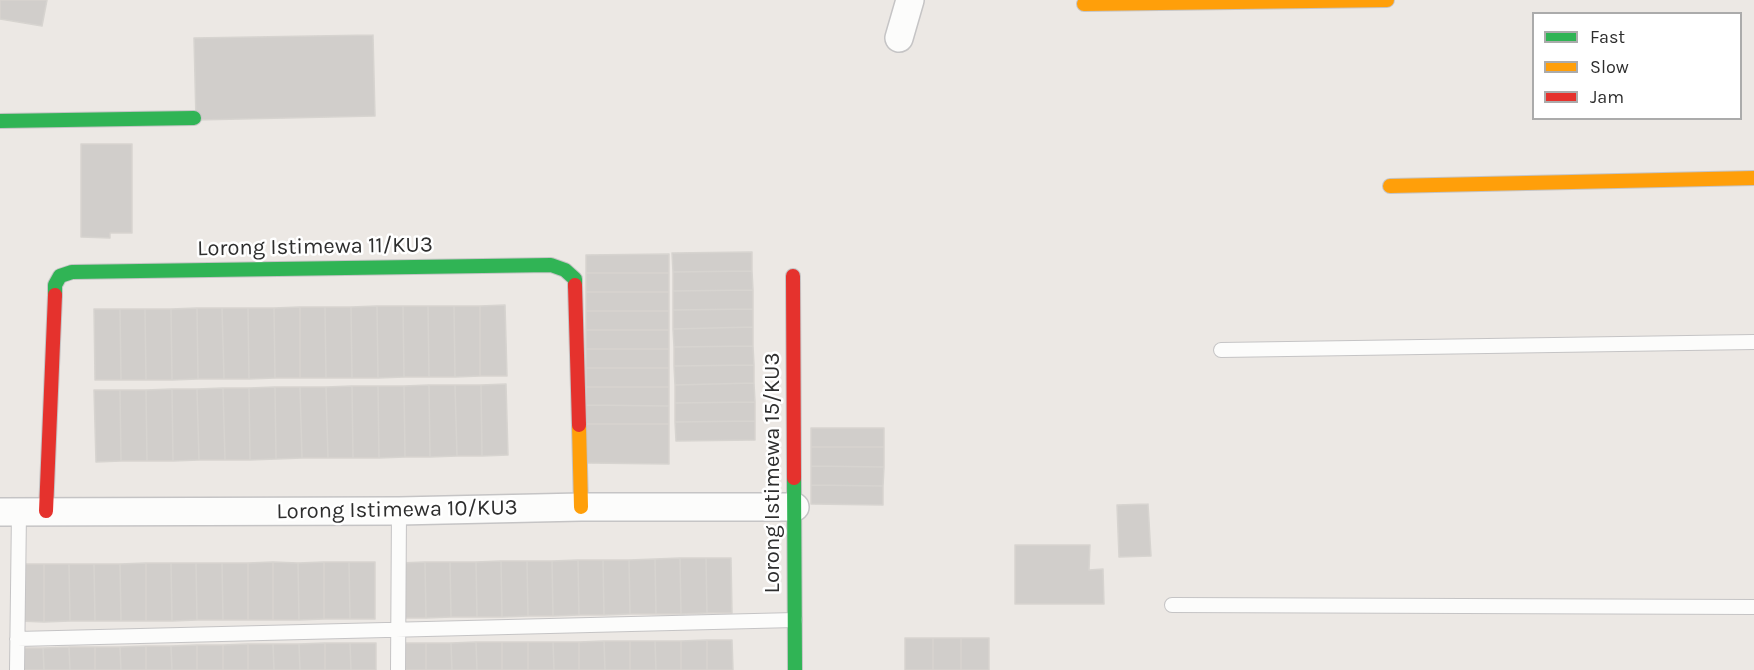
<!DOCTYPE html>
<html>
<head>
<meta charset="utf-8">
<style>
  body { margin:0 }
  #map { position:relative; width:1754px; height:670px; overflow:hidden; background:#ece8e4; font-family:Karla,sans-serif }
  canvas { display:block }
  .legend { position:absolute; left:1532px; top:12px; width:210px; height:108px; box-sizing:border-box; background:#fff; border:2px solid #ababab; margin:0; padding:8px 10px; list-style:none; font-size:18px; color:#2e2e2e }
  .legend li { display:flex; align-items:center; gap:12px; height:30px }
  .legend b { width:30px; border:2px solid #ababab }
</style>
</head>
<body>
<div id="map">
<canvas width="1754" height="670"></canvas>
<ul class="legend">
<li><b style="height:8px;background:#30b455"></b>Fast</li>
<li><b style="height:8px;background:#ff9f0a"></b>Slow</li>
<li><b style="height:8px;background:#e5322d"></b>Jam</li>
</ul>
</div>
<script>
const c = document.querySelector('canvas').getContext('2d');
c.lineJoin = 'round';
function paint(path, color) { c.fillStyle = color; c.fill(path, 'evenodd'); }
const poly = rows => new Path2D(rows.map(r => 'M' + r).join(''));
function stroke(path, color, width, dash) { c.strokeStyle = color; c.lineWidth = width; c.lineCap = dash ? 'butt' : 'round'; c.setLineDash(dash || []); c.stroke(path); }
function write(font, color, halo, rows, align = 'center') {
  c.font = font + ' Karla,sans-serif'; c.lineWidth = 5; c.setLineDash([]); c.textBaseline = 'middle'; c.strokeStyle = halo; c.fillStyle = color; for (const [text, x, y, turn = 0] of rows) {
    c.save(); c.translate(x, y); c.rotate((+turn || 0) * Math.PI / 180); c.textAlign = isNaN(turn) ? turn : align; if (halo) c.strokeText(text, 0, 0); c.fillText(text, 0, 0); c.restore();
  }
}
const building = poly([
  [0,0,47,0,42,26,0,19,0,0],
  [373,35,375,116,196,120,194,38,373,35],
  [81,144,132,144,132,233,110,233,110,238,81,237,81,144],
  [752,252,752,271,673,272,672,253,752,252],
  [669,254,669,273,586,273,586,255,669,254],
  [752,271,753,290,673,291,673,272,752,271],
  [586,273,669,273,669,292,586,292,586,273],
  [753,290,753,309,673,310,673,291,753,290],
  [586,292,669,292,669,311,586,311,586,292],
  [505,305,507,376,480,376,480,306,505,305],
  [377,306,378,378,352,378,351,307,377,306],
  [377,306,403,306,404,377,378,378,377,306],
  [403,306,428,306,429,377,404,377,403,306],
  [428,306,454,306,455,377,429,377,428,306],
  [454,306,480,306,480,376,455,377,454,306],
  [300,307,300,378,275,378,274,308,300,307],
  [300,307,325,307,326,378,300,378,300,307],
  [325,307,351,307,352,378,326,378,325,307],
  [197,308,198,379,172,380,171,309,197,308],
  [197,308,222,308,224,379,198,379,197,308],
  [222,308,248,308,249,379,224,379,222,308],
  [248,308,274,308,275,378,249,379,248,308],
  [94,309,120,309,121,380,95,380,94,309],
  [120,309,145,309,146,380,121,380,120,309],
  [145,309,171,309,172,380,146,380,145,309],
  [753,309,753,327,673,329,673,310,753,309],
  [586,311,669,311,669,330,586,330,586,311],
  [753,327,753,346,674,347,673,329,753,327],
  [586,330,669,330,669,349,586,349,586,330],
  [753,346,754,365,674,366,674,347,753,346],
  [586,349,669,349,669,368,586,368,586,349],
  [754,365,754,383,675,385,674,366,754,365],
  [586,368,669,368,669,387,586,387,586,368],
  [754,383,755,402,675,403,675,385,754,383],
  [506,384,508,455,482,456,481,385,506,384],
  [429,385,455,385,457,456,430,457,429,385],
  [429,385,430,457,405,457,404,386,429,385],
  [455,385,481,385,482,456,457,456,455,385],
  [352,386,378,386,379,458,353,458,352,386],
  [352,386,353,458,328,458,326,387,352,386],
  [378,386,404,386,405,457,379,458,378,386],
  [275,387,300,387,302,458,276,459,275,387],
  [275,387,276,459,250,460,249,388,275,387],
  [300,387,326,387,328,458,302,458,300,387],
  [586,387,669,387,669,406,586,405,586,387],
  [223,388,249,388,250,460,225,460,223,388],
  [223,388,225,460,199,460,197,389,223,388],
  [172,389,197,389,199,460,173,461,172,389],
  [172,389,173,461,147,461,146,390,172,389],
  [94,390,120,390,121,461,96,462,94,390],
  [120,390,146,390,147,461,121,461,120,390],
  [755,402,755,421,675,422,675,403,755,402],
  [586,405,669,406,669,424,586,424,586,405],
  [755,421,755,440,676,441,675,422,755,421],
  [586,424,669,424,669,464,587,463,586,424],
  [811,428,884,428,884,447,811,447,811,428],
  [811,447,884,447,884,467,811,466,811,447],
  [811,466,884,467,883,486,811,485,811,466],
  [811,485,883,486,883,505,811,504,811,485],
  [1148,504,1151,556,1119,557,1117,505,1148,504],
  [1015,545,1090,545,1089,570,1103,569,1104,604,1015,604,1015,545],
  [680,558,681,614,656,614,655,559,680,558],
  [680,558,706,558,707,613,681,614,680,558],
  [706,558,731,558,732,613,707,613,706,558],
  [655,559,656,614,630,614,629,560,655,559],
  [578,560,579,615,553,616,552,561,578,560],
  [578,560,603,560,604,615,579,615,578,560],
  [603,560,629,560,630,614,604,615,603,560],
  [501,561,502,617,477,617,476,562,501,561],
  [501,561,527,561,528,616,502,617,501,561],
  [527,561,552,561,553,616,528,616,527,561],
  [273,562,273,620,248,620,248,563,273,562],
  [273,562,298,563,299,620,273,620,273,562],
  [324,562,324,619,299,620,298,563,324,562],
  [324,562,349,562,350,619,324,619,324,562],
  [349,562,375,562,375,619,350,619,349,562],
  [425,562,426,618,400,618,399,563,425,562],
  [425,562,450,562,451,617,426,618,425,562],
  [450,562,476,562,477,617,451,617,450,562],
  [146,563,146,621,121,621,120,564,146,563],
  [146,563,171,563,172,621,146,621,146,563],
  [171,563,196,563,197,620,172,621,171,563],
  [196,563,222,563,223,620,197,620,196,563],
  [222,563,248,563,248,620,223,620,222,563],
  [18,564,44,564,44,622,19,621,18,564],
  [44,564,69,564,70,621,44,622,44,564],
  [69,564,94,564,95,621,70,621,69,564],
  [94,564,120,564,121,621,95,621,94,564],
  [905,638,933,638,933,670,905,670,905,638],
  [933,638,961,638,961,670,933,670,933,638],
  [961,638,989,638,989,670,961,670,961,638],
  [707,640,732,640,733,670,707,670,707,640],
  [707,640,707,670,681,670,681,641,707,640],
  [604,641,630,641,630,670,605,670,604,641],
  [604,641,605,670,579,670,579,642,604,641],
  [630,641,655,641,656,670,630,670,630,641],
  [655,641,681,641,681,670,656,670,655,641],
  [476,642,502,642,502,670,477,670,476,642],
  [476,642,477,670,452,670,451,643,476,642],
  [502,642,528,642,528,670,502,670,502,642],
  [528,642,553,642,554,670,528,670,528,642],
  [553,642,579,642,579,670,554,670,553,642],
  [325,643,350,643,351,670,325,670,325,643],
  [325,643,325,670,300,670,299,644,325,643],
  [350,643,376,643,376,670,351,670,350,643],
  [400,643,426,643,426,670,400,670,400,643],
  [426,643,451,643,452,670,426,670,426,643],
  [248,644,273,644,274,670,248,670,248,644],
  [248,644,248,670,223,670,223,645,248,644],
  [273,644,299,644,300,670,274,670,273,644],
  [197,645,223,645,223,670,197,670,197,645],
  [197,645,197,670,172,670,171,646,197,645],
  [146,646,171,646,172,670,146,670,146,646],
  [146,646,146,670,121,670,120,647,146,646],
  [69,647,95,647,95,670,70,670,69,647],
  [69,647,70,670,44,670,43,648,69,647],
  [95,647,120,647,121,670,95,670,95,647],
  [18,648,43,648,44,670,18,670,18,648]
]);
paint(building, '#d1cecb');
stroke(building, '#d7d4d0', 1.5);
const lane = poly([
  [1221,350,1754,342],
  [1172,605,1754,607],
  [17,639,795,620],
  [17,670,19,512],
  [398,670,399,511]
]);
const street = poly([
  [899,38,910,0],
  [0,512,399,511,581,507,795,507]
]);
const fast = poly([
  [0,121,194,118],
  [55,295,55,285,60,276,72,272,551,265,565,270,575,279,575,285],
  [794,478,795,670]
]);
const slow = poly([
  [1084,4,1387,0],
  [1390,186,1754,178],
  [579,425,581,507]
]);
const jam = poly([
  [793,276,794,478],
  [575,285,579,425],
  [46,511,55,295]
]);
stroke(lane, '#c5c4c5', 16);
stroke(street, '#c5c4c5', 30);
stroke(fast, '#c5c4c5', 16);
stroke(slow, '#c5c4c5', 16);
stroke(jam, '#c5c4c5', 16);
stroke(lane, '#fcfcfb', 14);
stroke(street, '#fcfcfb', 27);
stroke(fast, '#30b455', 14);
stroke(slow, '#ff9f0a', 14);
stroke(jam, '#e5322d', 14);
write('22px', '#2e2e2e', '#fff', [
  ["Lorong Istimewa 11/KU3",315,247,-1],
  ["Lorong Istimewa 15/KU3",773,473,-90],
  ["Lorong Istimewa 10/KU3",397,510,-1]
]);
</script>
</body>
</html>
